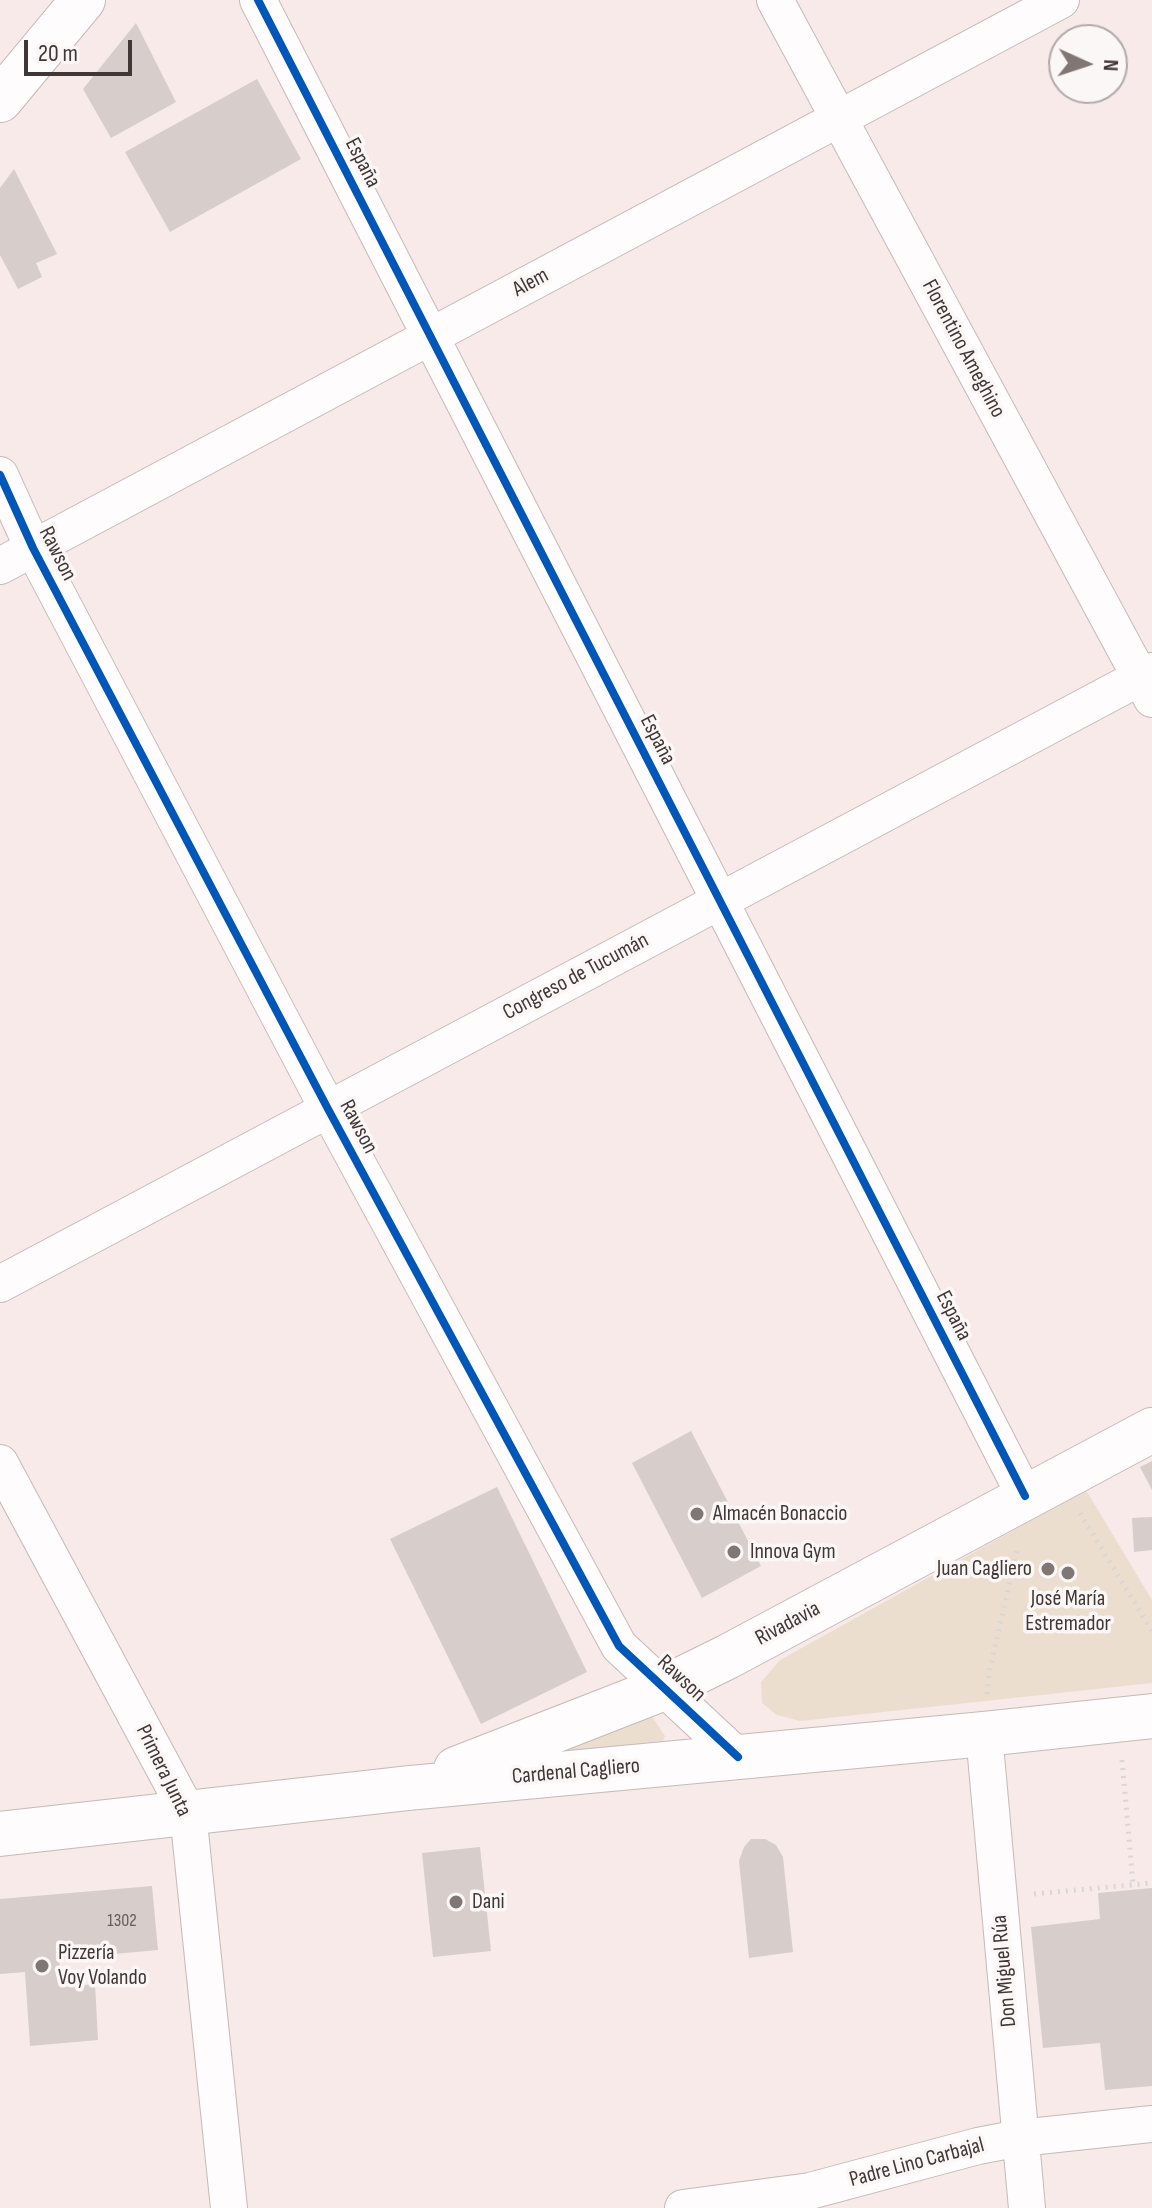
<!DOCTYPE html>
<html>
<head>
<meta charset="utf-8">
<style>
  body { margin:0 }
  #map { position:relative; width:1152px; height:2208px; overflow:hidden; background:#f7eae8; font-family:"Sofia Sans Condensed",sans-serif }
  canvas { display:block }
  .north { position:absolute; left:1048px; top:24px; width:80px; height:80px; box-sizing:border-box; background:#fcf7f7; border:2px solid #b1aaaa; border-radius:50%; rotate:93deg; font-size:22px; font-weight:700; line-height:32px; text-align:center; color:#403736 }
  .north::after { content:''; display:block; margin:auto; width:28px; height:36px; background:#807674; clip-path:polygon(50% 0,100% 100%,50% 72%,0 100%) }
  .scale { position:absolute; left:24px; top:40px; width:108px; height:36px; box-sizing:border-box; border:4px solid #403736; border-top:0; padding-left:10px; font-size:24px; line-height:28px; white-space:nowrap; color:#403736; -webkit-text-stroke:6px #fcf7f7; paint-order:stroke }
</style>
</head>
<body>
<div id="map">
<canvas width="1152" height="2208"></canvas>
<div class="north">N</div>
<div class="scale">20 m</div>
</div>
<script>
const c = document.querySelector('canvas').getContext('2d');
c.lineJoin = 'round';
function paint(path, color) { c.fillStyle = color; c.fill(path, 'evenodd'); }
const poly = rows => new Path2D(rows.map(r => 'M' + r).join(''));
function stroke(path, color, width, dash) { c.strokeStyle = color; c.lineWidth = width; c.lineCap = dash ? 'butt' : 'round'; c.setLineDash(dash || []); c.stroke(path); }
function write(font, color, halo, rows, align = 'center') {
  c.font = font + ' "Sofia Sans Condensed",sans-serif'; c.lineWidth = 7; c.setLineDash([]); c.textBaseline = 'middle'; c.strokeStyle = halo; c.fillStyle = color; for (const [text, x, y, turn = 0] of rows) {
    c.save(); c.translate(x, y); c.rotate((+turn || 0) * Math.PI / 180); c.textAlign = isNaN(turn) ? turn : align; if (halo) c.strokeText(text, 0, 0); c.fillText(text, 0, 0); c.restore();
  }
}
paint(poly([
  [1086,1490,1152,1600,1152,1683,800,1721,777,1715,762,1703,761,1682,780,1660],
  [651,1715,665,1736,663,1741,570,1751,567,1749]
]), '#ecdece');
paint(poly([
  [136,23,176,102,111,138,83,89],
  [257,79,301,159,170,232,125,152],
  [14,169,57,254,36,263,42,277,18,289,0,255,0,188],
  [691,1431,761,1566,702,1598,632,1463],
  [1152,1461,1152,1490,1140,1467],
  [497,1487,587,1672,481,1724,390,1539],
  [1152,1517,1152,1550,1134,1552,1132,1518],
  [751,1839,765,1839,776,1845,783,1857,793,1952,749,1958,739,1861,744,1847],
  [480,1847,491,1951,433,1957,422,1853],
  [152,1886,158,1950,59,1959,62,1987,95,1984,98,2040,30,2046,25,1972,0,1974,0,1899],
  [1152,1888,1152,2086,1105,2090,1100,2043,1043,2048,1031,1927,1100,1919,1098,1893]
]), '#d7cdca');
const street = poly([
  [258,0,1025,1496],
  [775,0,1152,699],
  [0,475,33,548,328,1109,619,1646,738,1757],
  [0,566,1061,0],
  [0,1284,1152,671],
  [0,1463,188,1813,229,2208],
  [984,1734,1027,2208],
  [683,2208,810,2191,978,2146,1020,2138,1152,2124]
]);
const secondary = poly([
  [0,100,83,0],
  [456,1769,664,1688,727,1657,1152,1430],
  [0,1834,409,1788,984,1734,1152,1716]
]);
stroke(street, '#c4bab9', 38);
stroke(secondary, '#c4bab9', 46);
stroke(poly([
  [1080,1513,1152,1631],
  [987,1694,989,1673,1018,1547],
  [1122,1760,1133,1884],
  [1034,1894,1152,1883]
]), '#dad6d5', 5, [2, 6]);
stroke(street, '#fefcfc', 36);
stroke(secondary, '#fefcfc', 44);
stroke(poly([
  [258,0,1025,1496],
  [0,475,33,548,328,1109,619,1646,738,1757]
]), '#0057b8', 8);
for (const [x, y, r, color] of [
  [697,1514,8,"#807674"],
  [734,1552,8,"#807674"],
  [1048,1569,8,"#807674"],
  [1068,1573,8,"#807674"],
  [456,1902,8,"#807674"],
  [42,1966,8,"#807674"]
]) { const dot = new Path2D(); dot.arc(x, y, r, 0, 2 * Math.PI); c.fillStyle = color; c.fill(dot); stroke(dot, '#fcf7f7', 3); }
write('18px', '#665c5b', null, [
  ["1302",122,1921]
]);
write('22px', '#403736', '#fcf7f7', [
  ["España",362,163,63],
  ["Alem",531,283,-28],
  ["Florentino Ameghino",963,349,62],
  ["Rawson",57,554,63],
  ["España",657,740,63],
  ["Congreso de Tucumán",576,977,-28],
  ["Rawson",358,1127,62],
  ["España",953,1316,63],
  ["Rivadavia",788,1624,-28],
  ["Rawson",681,1679,43],
  ["Primera Junta",163,1771,64],
  ["Cardenal Cagliero",576,1772,-5],
  ["Don Miguel Rúa",1005,1971,-95],
  ["Padre Lino Carbajal",917,2163,-15]
]);
write('22px', '#403736', '#fcf7f7', [
  ["Almacén Bonaccio",713,1514],
  ["Innova Gym",750,1552],
  ["Juan Cagliero",1032,1569,"right"],
  ["José María",1068,1599,"center"],
  ["Estremador",1068,1624,"center"],
  ["Dani",472,1902],
  ["Pizzería",58,1953],
  ["Voy Volando",58,1978]
], 'left');
</script>
</body>
</html>
